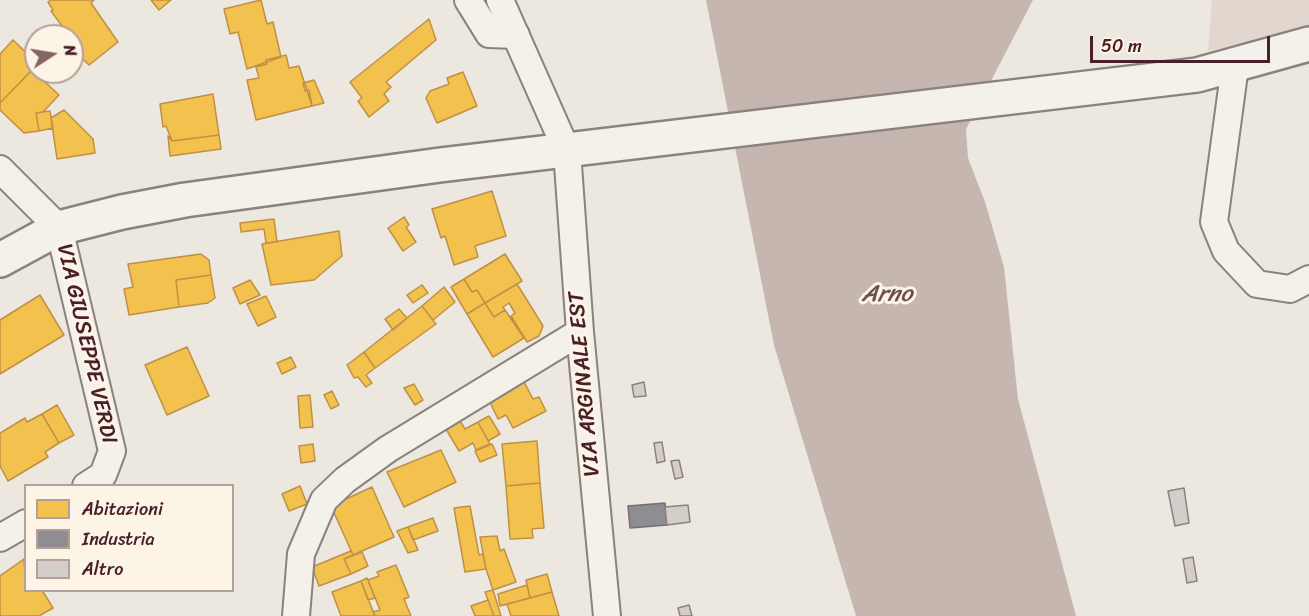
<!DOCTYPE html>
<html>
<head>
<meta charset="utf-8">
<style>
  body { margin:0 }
  #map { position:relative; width:1309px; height:616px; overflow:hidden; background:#ece7df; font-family:Sriracha,sans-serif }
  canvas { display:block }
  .legend { position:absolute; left:24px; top:484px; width:210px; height:108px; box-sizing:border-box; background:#fcf5e5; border:2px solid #b59f9b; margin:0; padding:8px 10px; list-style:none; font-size:18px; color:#4a1f2b }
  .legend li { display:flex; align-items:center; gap:12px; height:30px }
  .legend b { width:30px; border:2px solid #b59f9b }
  .north { position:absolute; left:24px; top:24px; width:60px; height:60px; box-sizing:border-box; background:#fcf5e5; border:2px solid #b59f9b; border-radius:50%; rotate:78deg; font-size:16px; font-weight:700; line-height:24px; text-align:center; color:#4a1f2b }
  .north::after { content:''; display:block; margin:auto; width:21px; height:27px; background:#83656a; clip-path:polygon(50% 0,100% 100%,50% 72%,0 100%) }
  .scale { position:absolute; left:1090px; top:36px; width:180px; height:27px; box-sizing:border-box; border:3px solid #4a1f2b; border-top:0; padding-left:8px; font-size:18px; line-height:21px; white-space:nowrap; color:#4a1f2b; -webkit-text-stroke:4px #fcf5e5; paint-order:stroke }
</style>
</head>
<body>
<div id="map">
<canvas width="1309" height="616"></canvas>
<ul class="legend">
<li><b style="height:16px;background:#f2c14e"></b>Abitazioni</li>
<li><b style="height:16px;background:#8d8d92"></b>Industria</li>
<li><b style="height:16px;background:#d3cec9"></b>Altro</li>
</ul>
<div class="north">N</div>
<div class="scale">50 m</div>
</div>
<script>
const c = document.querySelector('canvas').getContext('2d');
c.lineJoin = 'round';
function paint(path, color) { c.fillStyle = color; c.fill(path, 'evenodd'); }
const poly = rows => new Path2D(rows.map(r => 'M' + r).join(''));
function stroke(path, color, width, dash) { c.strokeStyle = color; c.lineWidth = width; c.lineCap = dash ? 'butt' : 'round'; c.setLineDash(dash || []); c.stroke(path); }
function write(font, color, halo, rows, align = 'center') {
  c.font = font + ' Sriracha,sans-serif'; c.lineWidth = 6; c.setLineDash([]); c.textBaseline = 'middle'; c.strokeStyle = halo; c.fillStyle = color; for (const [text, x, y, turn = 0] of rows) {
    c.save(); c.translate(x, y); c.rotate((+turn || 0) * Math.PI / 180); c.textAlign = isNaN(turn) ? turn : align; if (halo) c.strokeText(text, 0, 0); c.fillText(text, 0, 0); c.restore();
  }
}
paint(poly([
  [1212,0,1309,0,1309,28,1208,51]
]), '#e1d7ce');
paint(poly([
  [706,0,1033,0,966,129,968,158,985,202,1004,267,1018,399,1076,616,856,616,774,345]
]), '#c6b6b0');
const homes = poly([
  [51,0,94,0,91,3,118,42,89,65,72,49,72,36,66,36,63,32,65,30,51,11,53,10,48,2,51,0],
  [151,0,171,0,159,10,151,0],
  [261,0,267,24,273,22,281,57,247,69,238,32,230,34,224,9,261,0],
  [429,19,436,40,386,82,391,87,384,94,389,101,369,117,358,101,362,98,350,82,429,19],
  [13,40,36,62,36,66,0,103,0,54,13,40],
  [286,55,289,68,299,66,312,106,256,120,247,80,259,78,256,67,267,64,266,60,286,55],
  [32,70,59,95,43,112,36,113,39,131,24,133,0,110,0,103,32,70],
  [463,72,477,106,437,123,426,98,430,91,449,84,447,78,463,72],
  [314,80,324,103,312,106,309,90,305,91,303,83,314,80],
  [213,94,219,135,172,141,166,126,163,127,160,104,213,94],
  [64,110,93,139,95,153,57,159,51,118,64,110],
  [50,111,53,128,39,131,36,113,50,111],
  [219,135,221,149,170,156,168,136,172,141,219,135],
  [492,191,506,236,475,246,478,257,454,265,445,236,441,238,432,209,492,191],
  [404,217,409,225,406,227,416,242,403,251,388,228,404,217],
  [274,219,277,242,266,243,264,229,241,232,240,223,274,219],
  [339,231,342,256,314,280,271,285,262,244,339,231],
  [201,254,209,260,211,275,176,280,179,307,129,315,124,289,133,287,128,264,201,254],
  [505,254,522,281,485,303,477,290,472,292,464,279,505,254],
  [211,275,215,298,208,303,179,307,176,280,211,275],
  [464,279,472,292,477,290,485,303,467,314,451,287,464,279],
  [250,280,260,295,240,304,233,288,250,280],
  [517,284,543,326,539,336,527,342,511,316,515,313,509,303,503,307,505,310,494,317,485,303,517,284],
  [422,285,428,293,413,303,407,295,422,285],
  [444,287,455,302,433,320,422,306,444,287],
  [40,295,64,335,0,374,0,320,40,295],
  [266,296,276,317,258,326,247,304,266,296],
  [485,303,494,317,505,310,524,338,493,357,467,314,485,303],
  [422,306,436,324,375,368,364,352,422,306],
  [399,309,407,318,393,330,385,319,399,309],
  [187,347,209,396,167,415,145,365,187,347],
  [364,352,375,368,366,375,372,383,366,387,358,377,354,378,347,365,364,352],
  [291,357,296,367,282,374,277,363,291,357],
  [523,380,533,399,539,397,546,411,513,428,506,415,498,419,488,398,523,380],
  [414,384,423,400,415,405,404,388,414,384],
  [332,391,339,405,331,409,324,395,332,391],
  [310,395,313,427,300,428,298,396,310,395],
  [57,405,74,435,59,443,42,414,57,405],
  [42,414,59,443,45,452,48,457,8,481,0,466,0,433,25,418,27,422,42,414],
  [457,416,465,429,478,422,490,444,476,450,473,443,459,451,443,424,457,416],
  [489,416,500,434,488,441,478,422,489,416],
  [537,441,540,483,506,486,502,444,537,441],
  [313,444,315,461,301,463,299,446,313,444],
  [492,444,497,455,480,462,475,451,492,444],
  [441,450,456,482,404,507,387,472,441,450],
  [540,483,544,528,532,529,533,538,510,539,506,486,540,483],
  [300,486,307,504,289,511,282,494,300,486],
  [372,487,394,537,353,555,331,506,372,487],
  [470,506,479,555,483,554,486,569,465,572,454,508,470,506],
  [433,518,438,531,413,540,408,527,433,518],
  [408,527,418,550,408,553,397,531,408,527],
  [497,536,500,551,504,549,516,582,493,590,486,569,480,537,497,536],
  [351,551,353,555,344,559,351,574,319,586,312,567,351,551],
  [362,552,368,566,351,574,344,559,362,552],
  [24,559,26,590,42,590,53,608,39,616,0,616,0,576,24,559],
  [396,565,409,597,404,599,411,616,375,616,373,612,380,610,368,580,379,576,377,572,396,565],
  [547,574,552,592,530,598,526,580,547,574],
  [367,578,375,598,368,600,361,581,367,578],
  [361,581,375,616,341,616,332,592,361,581],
  [527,585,530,598,500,606,498,594,527,585],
  [493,590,501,616,494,616,485,592,493,590],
  [552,592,559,616,511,616,507,604,552,592],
  [488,600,494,616,475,616,471,606,488,600]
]);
paint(homes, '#f2c14e');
stroke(homes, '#c09044', 1.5);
const industry = poly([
  [665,503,667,525,630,528,628,506,665,503]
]);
paint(industry, '#8d8d92');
stroke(industry, '#796c73', 1.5);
const building = poly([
  [644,382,646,396,634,397,632,385,644,382],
  [662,442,665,461,657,463,654,443,662,442],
  [679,460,683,477,675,479,671,461,679,460],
  [1184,488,1189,523,1175,526,1168,491,1184,488],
  [688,505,690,522,667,525,665,507,688,505],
  [1193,557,1197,581,1187,583,1183,559,1193,557],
  [689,605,692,616,680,616,678,608,689,605]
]);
paint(building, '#d3cec9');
stroke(building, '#8b817f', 1.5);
const minor = poly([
  [468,0,489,34,516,35],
  [500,0,567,151,580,332,607,616],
  [1235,66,1214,222,1226,251,1257,284,1290,289,1309,279],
  [0,169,59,228,112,451,103,475,86,486],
  [0,538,26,523],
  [296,616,301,554,324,500,345,480,388,449,580,332]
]);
const major = poly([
  [0,260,59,228,122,212,185,200,440,165,1197,75,1309,44]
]);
stroke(minor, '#8b817f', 30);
stroke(major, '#8b817f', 38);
stroke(minor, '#f4f0ea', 26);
stroke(major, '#f4f0ea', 33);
write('22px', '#4a1f2b', '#fcf5e5', [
  ["VIA GIUSEPPE VERDI",86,344,77],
  ["VIA ARGINALE EST",585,384,-95]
]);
write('italic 24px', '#704c53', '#fcf5e5', [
  ["Arno",887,295]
]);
</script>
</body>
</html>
